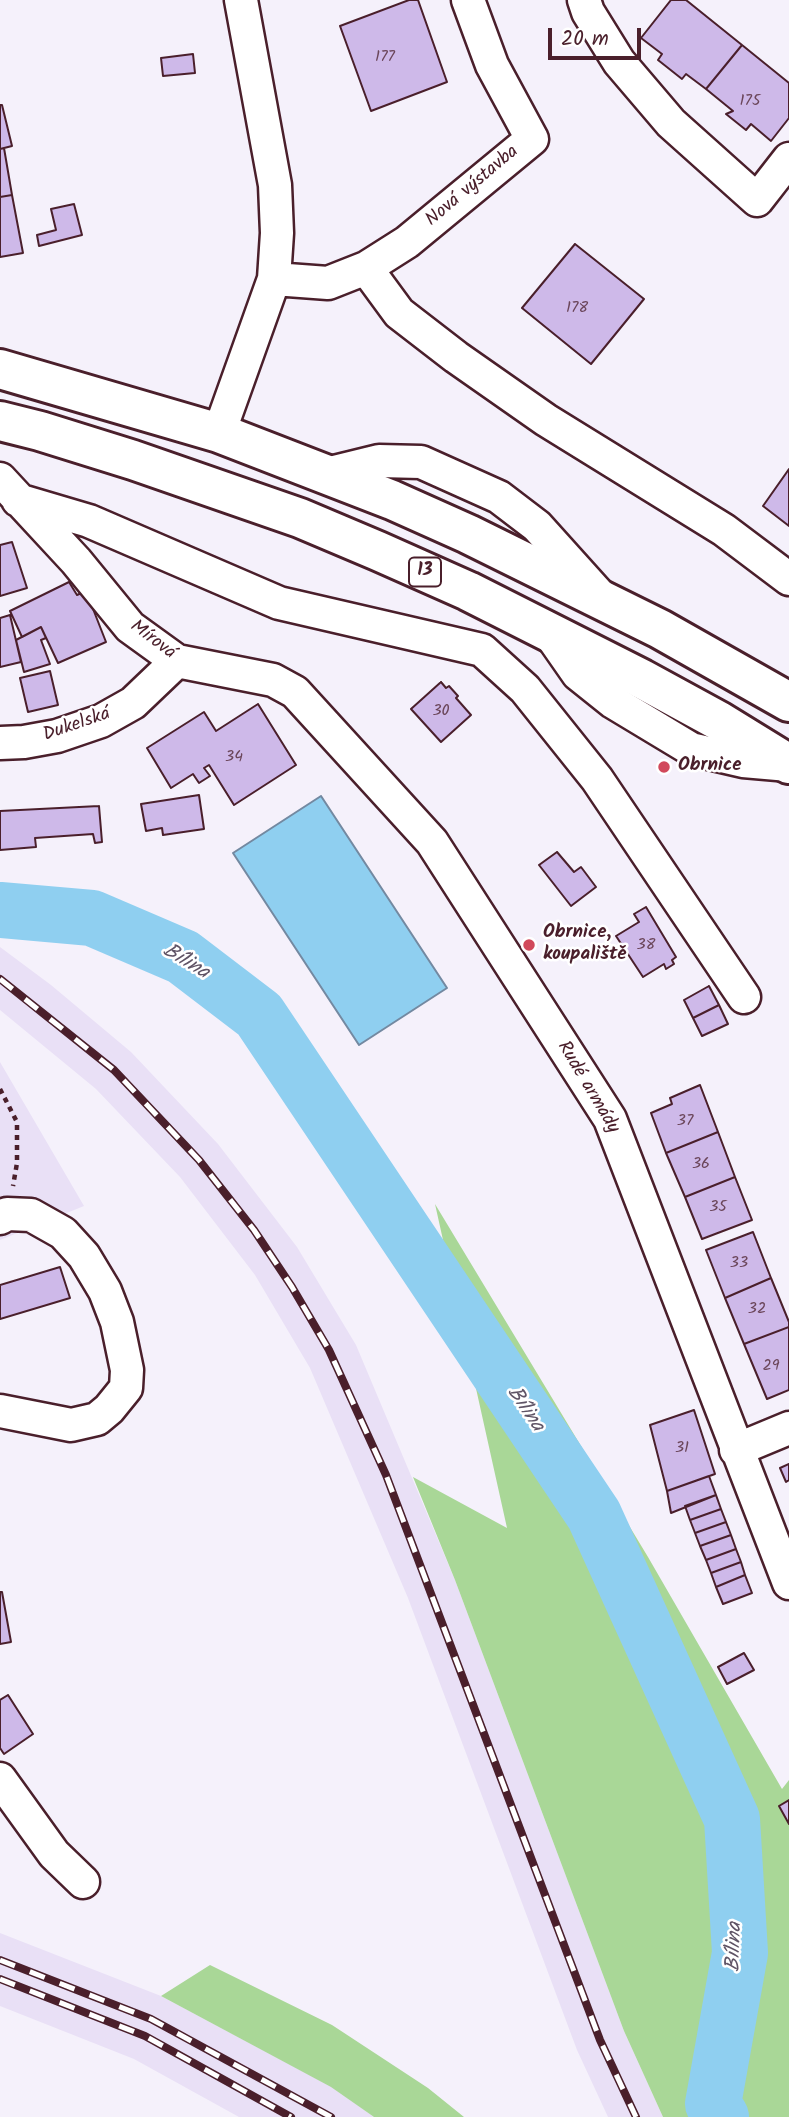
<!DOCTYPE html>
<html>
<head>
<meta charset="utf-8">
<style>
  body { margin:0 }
  #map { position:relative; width:789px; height:2117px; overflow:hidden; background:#f5f1fb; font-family:Kalam,sans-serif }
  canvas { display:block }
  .scale { position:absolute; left:548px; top:28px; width:93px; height:32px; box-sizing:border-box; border:4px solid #4a1f2b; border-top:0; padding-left:9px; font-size:21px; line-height:24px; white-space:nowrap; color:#4a1f2b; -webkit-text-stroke:5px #fff; paint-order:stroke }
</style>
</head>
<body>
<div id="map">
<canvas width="789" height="2117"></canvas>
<div class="scale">20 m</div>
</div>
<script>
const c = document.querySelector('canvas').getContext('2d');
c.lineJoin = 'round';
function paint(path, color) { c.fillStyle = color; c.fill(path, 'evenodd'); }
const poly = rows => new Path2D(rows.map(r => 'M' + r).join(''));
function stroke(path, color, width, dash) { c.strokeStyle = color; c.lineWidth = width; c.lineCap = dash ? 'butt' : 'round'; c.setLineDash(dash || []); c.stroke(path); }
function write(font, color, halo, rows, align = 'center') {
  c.font = font + ' Kalam,sans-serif'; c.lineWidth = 5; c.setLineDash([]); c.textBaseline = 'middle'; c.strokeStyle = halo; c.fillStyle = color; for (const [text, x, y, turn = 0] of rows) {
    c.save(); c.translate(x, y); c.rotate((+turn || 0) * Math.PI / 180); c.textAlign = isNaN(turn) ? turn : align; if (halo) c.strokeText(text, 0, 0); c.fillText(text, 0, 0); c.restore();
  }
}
paint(poly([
  [0,947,51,985,131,1052,218,1144,297,1247,356,1345,455,1580,624,2031,663,2117,608,2117,577,2050,408,1598,310,1368,255,1275,180,1177,96,1089,0,1010],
  [0,1062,84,1206,0,1240],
  [0,1933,161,1996,332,2087,374,2117,239,2117,134,2059,0,2006]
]), '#e9e0f6');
paint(poly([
  [435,1204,648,1557,782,1789,789,1780,789,2117,663,2117,624,2031,455,1580,413,1477,507,1528],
  [210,1965,332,2025,428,2088,464,2117,374,2117,331,2087,161,1996]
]), '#a9d797');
const water = poly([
  [321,796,447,988,359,1045,233,853,321,796]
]);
paint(water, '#8fcff0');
stroke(water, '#7389a1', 2);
stroke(poly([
  [0,910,92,918,183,957,259,1015,594,1515,732,1819,740,1953,713,2104,721,2117]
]), '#8fcff0', 56);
const building = poly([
  [409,0,418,0,447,82,371,111,340,26,409,0],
  [671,0,686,0,742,45,706,89,686,74,682,79,658,60,662,54,641,38,671,0],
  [742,45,789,83,789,118,771,141,751,124,746,130,726,114,733,111,706,89,742,45],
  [193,54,195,73,163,76,161,58,193,54],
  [0,105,2,105,12,146,0,149,0,105],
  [4,148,12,195,0,197,0,149,4,148],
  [12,195,23,253,0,257,0,197,12,195],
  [74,204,82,235,39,246,37,235,56,230,51,209,74,204],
  [575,244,644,299,591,364,522,308,575,244],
  [789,469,789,526,763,506,789,469],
  [12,542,27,588,0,596,0,545,12,542],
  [69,582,77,595,86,591,106,642,58,663,41,627,22,637,10,611,69,582],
  [10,615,21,662,0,667,0,618,10,615],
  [41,627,46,638,41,640,50,664,24,672,16,640,41,627],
  [50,671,58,705,28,712,20,678,50,671],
  [441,682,446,688,449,686,458,696,456,698,471,715,441,742,411,709,441,682],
  [258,704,296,765,234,805,209,765,204,768,210,776,199,783,193,774,171,788,147,748,204,712,216,731,258,704],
  [199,795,204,829,163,835,162,828,146,831,141,804,199,795],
  [99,806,102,842,95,843,93,834,35,838,36,847,0,850,0,811,99,806],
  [557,852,574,872,581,867,596,887,571,906,539,865,557,852],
  [646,907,676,957,672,960,674,964,666,969,664,964,643,977,616,936,639,922,634,914,646,907],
  [709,986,719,1005,693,1018,684,1000,709,986],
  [719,1005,728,1024,702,1036,693,1018,719,1005],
  [700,1085,718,1132,666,1153,651,1113,672,1104,670,1098,700,1085],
  [718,1132,735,1177,685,1197,666,1153,718,1132],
  [735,1177,752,1220,702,1239,685,1197,735,1177],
  [753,1232,771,1278,725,1298,706,1250,753,1232],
  [60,1267,70,1298,0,1319,0,1285,60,1267],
  [771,1278,789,1322,789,1327,744,1344,725,1298,771,1278],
  [789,1327,789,1390,767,1399,744,1344,789,1327],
  [694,1410,715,1474,667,1491,650,1425,694,1410],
  [789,1464,789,1480,786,1482,780,1468,789,1464],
  [709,1476,716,1495,671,1513,667,1491,709,1476],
  [716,1495,721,1509,690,1520,685,1506,716,1495],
  [721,1509,726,1522,695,1533,690,1520,721,1509],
  [726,1522,731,1535,700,1546,695,1533,726,1522],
  [731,1535,736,1549,706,1560,700,1546,731,1535],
  [736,1549,741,1562,711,1573,706,1560,736,1549],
  [741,1562,745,1575,716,1587,711,1573,741,1562],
  [745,1575,752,1593,723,1604,716,1587,745,1575],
  [0,1592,2,1592,11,1642,0,1644,0,1592],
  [744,1653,754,1670,727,1684,718,1667,744,1653],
  [8,1695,33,1734,4,1754,0,1748,0,1700,8,1695],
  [789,1800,789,1824,779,1806,789,1800]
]);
paint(building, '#ceb9e9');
stroke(building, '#4a1f2b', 2);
const minor = poly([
  [584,0,588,12,619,62,671,123,757,200,789,159],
  [366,268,399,313,456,357,546,420,724,530,789,579],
  [274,279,328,283,366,268,407,242,532,139,492,65,468,0],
  [219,433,274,279,277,233,275,185,241,0],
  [326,474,379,461,421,462,499,497,537,526,600,596],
  [0,479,76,561,130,627,177,661,273,680,295,692,432,842,610,1119,789,1583],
  [18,500,89,521,279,603,482,650,525,689,597,779,744,997],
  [548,631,578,674,613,702,691,749,743,761,789,765],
  [0,743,24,742,57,736,101,721,133,703,177,661],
  [0,1218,7,1214,31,1215,63,1233,84,1256,105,1291,117,1322,127,1370,126,1388,109,1409,97,1419,71,1425,0,1411],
  [736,1450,789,1428],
  [0,1779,54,1854,83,1882]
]);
const highway = poly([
  [0,369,219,433,392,500,468,534,660,629,789,702],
  [0,421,40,431,133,460,300,518,378,551,468,591,642,679,719,721,789,764]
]);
stroke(minor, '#4a1f2b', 37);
stroke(highway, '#4a1f2b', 44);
stroke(poly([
  [0,1089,17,1122,17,1163,13,1186]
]), '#4a1f2b', 4.5, [5, 5]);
stroke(minor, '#fff', 32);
stroke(highway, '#fff', 38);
const rail = poly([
  [0,979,114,1070,199,1160,254,1230,292,1287,329,1350,386,1475,600,2040,636,2117],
  [0,1960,151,2019,331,2117],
  [0,1979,145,2036,291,2117]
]);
stroke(rail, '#4a1f2b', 8);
stroke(rail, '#fff', 5, [16]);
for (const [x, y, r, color] of [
  [664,767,7,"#d1495b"],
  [529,945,7,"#d1495b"]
]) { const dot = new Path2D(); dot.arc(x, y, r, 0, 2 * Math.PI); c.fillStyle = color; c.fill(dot); stroke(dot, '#fff', 2.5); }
write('16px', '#6b465a', null, [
  ["177",385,58],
  ["175",750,102],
  ["178",577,309],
  ["30",441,712],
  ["34",234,758],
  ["38",646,946],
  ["37",685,1122],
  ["36",701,1165],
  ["35",718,1208],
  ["33",739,1264],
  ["32",757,1310],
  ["29",771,1367],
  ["31",682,1449]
]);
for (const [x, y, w] of [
  [425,572,32]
]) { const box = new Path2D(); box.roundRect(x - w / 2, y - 14.5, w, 29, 5); c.fillStyle = '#fff'; c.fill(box); stroke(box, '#4a1f2b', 2); }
write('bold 18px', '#4a1f2b', null, [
  ["13",425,572]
]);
write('19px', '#4a1f2b', '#fff', [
  ["Nová výstavba",473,187,-40],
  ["Mírová",152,641,37],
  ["Dukelská",77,726,-19],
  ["Rudé armády",587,1088,59]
]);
write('bold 19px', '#4a1f2b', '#fff', [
  ["Obrnice",678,767],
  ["Obrnice,",543,934],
  ["koupaliště",543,956]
], 'left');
write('italic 21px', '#5f5466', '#fff', [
  ["Bílina",185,963,31],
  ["Bílina",524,1410,56],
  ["Bílina",736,1947,-88]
]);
</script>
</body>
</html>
